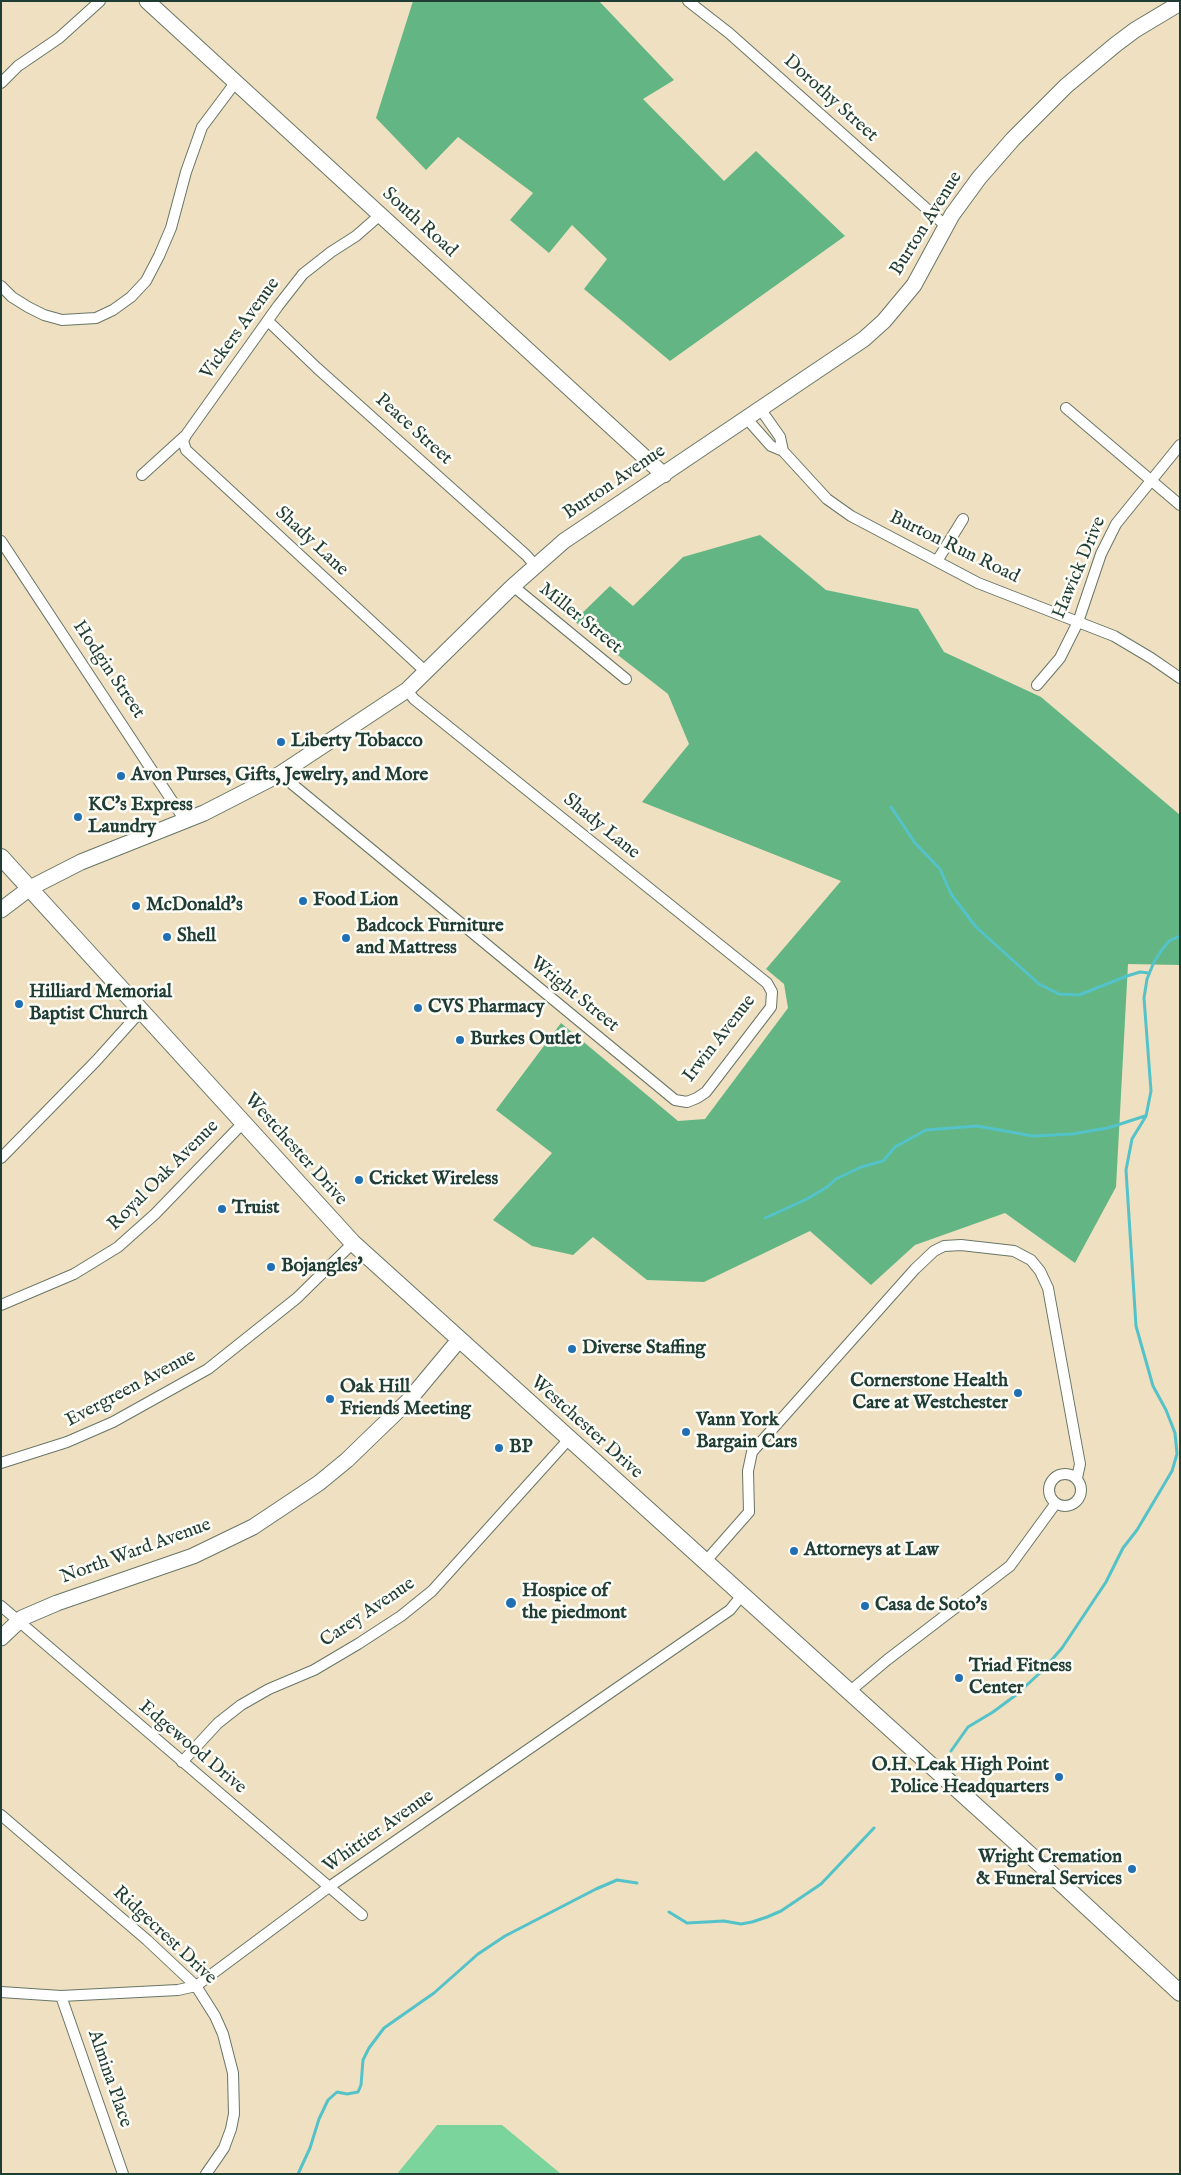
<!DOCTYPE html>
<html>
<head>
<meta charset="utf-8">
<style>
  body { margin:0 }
  #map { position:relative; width:1181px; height:2175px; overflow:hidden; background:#efe0c1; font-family:"IM FELL English",serif }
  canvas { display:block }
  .frame { position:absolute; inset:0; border:2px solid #1f3d34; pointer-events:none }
</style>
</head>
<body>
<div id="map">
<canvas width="1181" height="2175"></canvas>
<div class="frame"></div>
</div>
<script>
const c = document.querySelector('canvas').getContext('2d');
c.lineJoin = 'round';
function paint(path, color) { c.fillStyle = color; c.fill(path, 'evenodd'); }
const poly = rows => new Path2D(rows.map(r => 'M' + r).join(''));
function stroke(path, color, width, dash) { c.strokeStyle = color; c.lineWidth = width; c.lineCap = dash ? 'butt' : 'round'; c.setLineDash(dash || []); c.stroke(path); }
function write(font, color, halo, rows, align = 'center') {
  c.font = font + ' "IM FELL English",serif'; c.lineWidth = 5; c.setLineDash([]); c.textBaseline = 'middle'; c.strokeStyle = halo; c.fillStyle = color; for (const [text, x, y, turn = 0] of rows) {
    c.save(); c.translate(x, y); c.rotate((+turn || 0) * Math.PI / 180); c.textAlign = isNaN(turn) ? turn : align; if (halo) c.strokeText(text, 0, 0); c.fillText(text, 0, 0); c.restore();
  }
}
paint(poly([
  [437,2125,502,2125,561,2174,397,2174]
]), '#7ad49b');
paint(poly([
  [413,1,599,1,674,80,643,99,724,181,756,151,845,236,670,361,584,289,607,259,572,225,549,253,510,220,533,193,458,137,426,170,376,118],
  [760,535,826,590,918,609,944,652,1041,697,1180,815,1180,965,1128,964,1116,1187,1075,1263,1005,1213,915,1245,871,1285,810,1231,704,1282,647,1280,593,1237,573,1255,532,1246,493,1220,552,1153,496,1110,561,1023,678,1121,705,1119,788,1008,784,984,766,969,841,881,642,802,689,744,668,694,574,621,610,586,633,606,683,557]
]), '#63b683');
stroke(poly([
  [891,807,915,843,940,869,951,894,976,927,1039,984,1059,994,1079,995,1127,976,1140,972,1149,973],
  [765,1218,807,1199,827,1187,836,1179,861,1167,883,1161,895,1147,926,1130,977,1126,1033,1136,1072,1134,1108,1128,1145,1116],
  [951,1751,968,1727,993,1712,1016,1695,1042,1671,1062,1648,1106,1582,1123,1548,1137,1530,1172,1471,1177,1454,1175,1433,1166,1410,1153,1386,1136,1326,1126,1170,1132,1139,1146,1116,1151,1091,1144,998,1147,979,1154,962,1161,951,1169,941,1180,936],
  [669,1912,687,1923,724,1921,741,1924,752,1922,767,1917,781,1911,821,1884,874,1828],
  [298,2174,310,2148,319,2119,328,2100,337,2092,347,2094,358,2092,361,2085,363,2060,369,2048,384,2028,434,1993,478,1954,505,1936,596,1889,617,1880,637,1883]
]), '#54c2c9', 3);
const street = poly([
  [688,1,729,33,946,226],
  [1,83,18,66,59,38,100,1],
  [1,286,12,297,28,307,44,315,62,320,96,318,113,310,131,297,146,281,159,256,171,228,186,172,202,127,235,83],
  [268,321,317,368,526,555,535,565],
  [1066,408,1180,505],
  [761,410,780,437,783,451],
  [747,419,771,446,783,451,827,499,851,516,978,583,1114,636,1151,658,1180,678],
  [186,435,183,441,186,450,425,671],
  [142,475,186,435,278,306,303,274,331,252,356,236,380,215],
  [1,541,184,819],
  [937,561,963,519],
  [513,586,626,679],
  [1037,685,1060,658,1078,622,1101,554,1116,524,1180,445],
  [280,774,675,1100,687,1102,697,1098,706,1092,771,1007,772,992,767,983,414,699,407,690],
  [1,1158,96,1061,141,1011],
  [1,1305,74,1274,118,1247,155,1214,243,1123],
  [1,1463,67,1442,113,1422,208,1369,297,1298,353,1243],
  '1049 1490a16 16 0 1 1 32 0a16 16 0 1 1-32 0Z',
  [705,1562,749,1512,748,1471,752,1452,915,1269,934,1251,944,1246,961,1245,1014,1251,1031,1260,1040,1271,1048,1288,1075,1437,1080,1464,1077,1478],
  [1,1606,362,1915],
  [849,1692,887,1660,1010,1566,1056,1503],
  [182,1762,218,1723,241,1705,269,1689,314,1670,358,1644,401,1616,432,1591,569,1439],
  [1,1815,147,1940,196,1986,215,2016,223,2034,233,2073,234,2114,231,2129,224,2148,206,2174],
  [1,1992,61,1996,178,1990,196,1986,329,1887,730,1610,742,1595],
  [61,1996,123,2174]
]);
const secondary = poly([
  [147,1,664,475],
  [1,910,30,888,81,862,204,813,280,774,407,690,513,586,564,541,864,339,884,321,914,285,952,215,979,178,1013,139,1066,86,1115,45,1135,30,1180,3],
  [1,1638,22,1618,57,1603,193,1556,253,1527,319,1483,347,1460,409,1400,459,1340]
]);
const primary = poly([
  [1,857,353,1243,1060,1882,1180,1993]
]);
stroke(street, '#687665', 12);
stroke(secondary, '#687665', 17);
stroke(primary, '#687665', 18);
stroke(street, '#fff', 10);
stroke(secondary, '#fff', 15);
stroke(primary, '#fff', 16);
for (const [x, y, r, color] of [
  [281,742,5,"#1f6fb2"],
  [121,776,5,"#1f6fb2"],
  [78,817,5,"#1f6fb2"],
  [303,901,5,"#1f6fb2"],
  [136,906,5,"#1f6fb2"],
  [167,937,5,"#1f6fb2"],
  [346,938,5,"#1f6fb2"],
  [19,1004,5,"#1f6fb2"],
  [418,1008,5,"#1f6fb2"],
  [460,1040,5,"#1f6fb2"],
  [359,1180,5,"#1f6fb2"],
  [222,1209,5,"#1f6fb2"],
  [271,1267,5,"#1f6fb2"],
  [572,1349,5,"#1f6fb2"],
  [1018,1393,5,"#1f6fb2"],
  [330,1399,5,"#1f6fb2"],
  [686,1432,5,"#1f6fb2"],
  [499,1448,5,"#1f6fb2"],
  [794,1551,5,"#1f6fb2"],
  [511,1603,6,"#1f6fb2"],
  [865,1606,5,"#1f6fb2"],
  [959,1678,5,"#1f6fb2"],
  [1059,1777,5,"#1f6fb2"],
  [1132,1869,5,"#1f6fb2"]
]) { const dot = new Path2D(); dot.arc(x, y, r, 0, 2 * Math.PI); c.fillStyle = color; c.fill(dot); stroke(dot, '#fdfcf7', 2); }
write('19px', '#1f3d34', '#fdfcf7', [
  ["Dorothy Street",830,99,42],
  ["South Road",419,223,42],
  ["Burton Avenue",927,224,-58],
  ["Vickers Avenue",241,329,-54],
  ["Peace Street",413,430,42],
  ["Burton Avenue",615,483,-34],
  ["Shady Lane",311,542,43],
  ["Burton Run Road",954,548,26],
  ["Hawick Drive",1080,568,-67],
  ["Miller Street",580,619,39],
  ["Hodgin Street",108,670,56],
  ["Shady Lane",601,827,39],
  ["Wright Street",574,995,39],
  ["Irwin Avenue",720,1039,-52],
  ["Westchester Drive",295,1150,48],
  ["Royal Oak Avenue",164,1176,-45],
  ["Evergreen Avenue",131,1389,-28],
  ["Westchester Drive",586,1428,42],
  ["North Ward Avenue",136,1552,-20],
  ["Carey Avenue",368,1613,-34],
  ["Edgewood Drive",192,1748,40],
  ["Whittier Avenue",379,1832,-35],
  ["Ridgecrest Drive",164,1936,43],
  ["Almina Place",109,2079,71]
]);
write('bold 19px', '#1f3d34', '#fdfcf7', [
  ["Liberty Tobacco",291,742],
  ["Avon Purses, Gifts, Jewelry, and More",131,776],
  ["KC's Express",88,806],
  ["Laundry",88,828],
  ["Food Lion",313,901],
  ["McDonald's",146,906],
  ["Badcock Furniture",356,927],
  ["and Mattress",356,949],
  ["Shell",177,937],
  ["Hilliard Memorial",29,993],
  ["Baptist Church",29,1015],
  ["CVS Pharmacy",428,1008],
  ["Burkes Outlet",470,1040],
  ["Cricket Wireless",369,1180],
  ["Truist",232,1209],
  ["Bojangles'",281,1267],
  ["Diverse Staffing",582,1349],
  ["Cornerstone Health",1008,1382,"right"],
  ["Care at Westchester",1008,1404,"right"],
  ["Oak Hill",340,1388],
  ["Friends Meeting",340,1410],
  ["Vann York",696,1421],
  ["Bargain Cars",696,1443],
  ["BP",509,1448],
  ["Attorneys at Law",804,1551],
  ["Hospice of",522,1592],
  ["the piedmont",522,1614],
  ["Casa de Soto's",875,1606],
  ["Triad Fitness",969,1667],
  ["Center",969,1689],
  ["O.H. Leak High Point",1049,1766,"right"],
  ["Police Headquarters",1049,1788,"right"],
  ["Wright Cremation",1122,1858,"right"],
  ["& Funeral Services",1122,1880,"right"]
], 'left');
</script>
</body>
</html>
